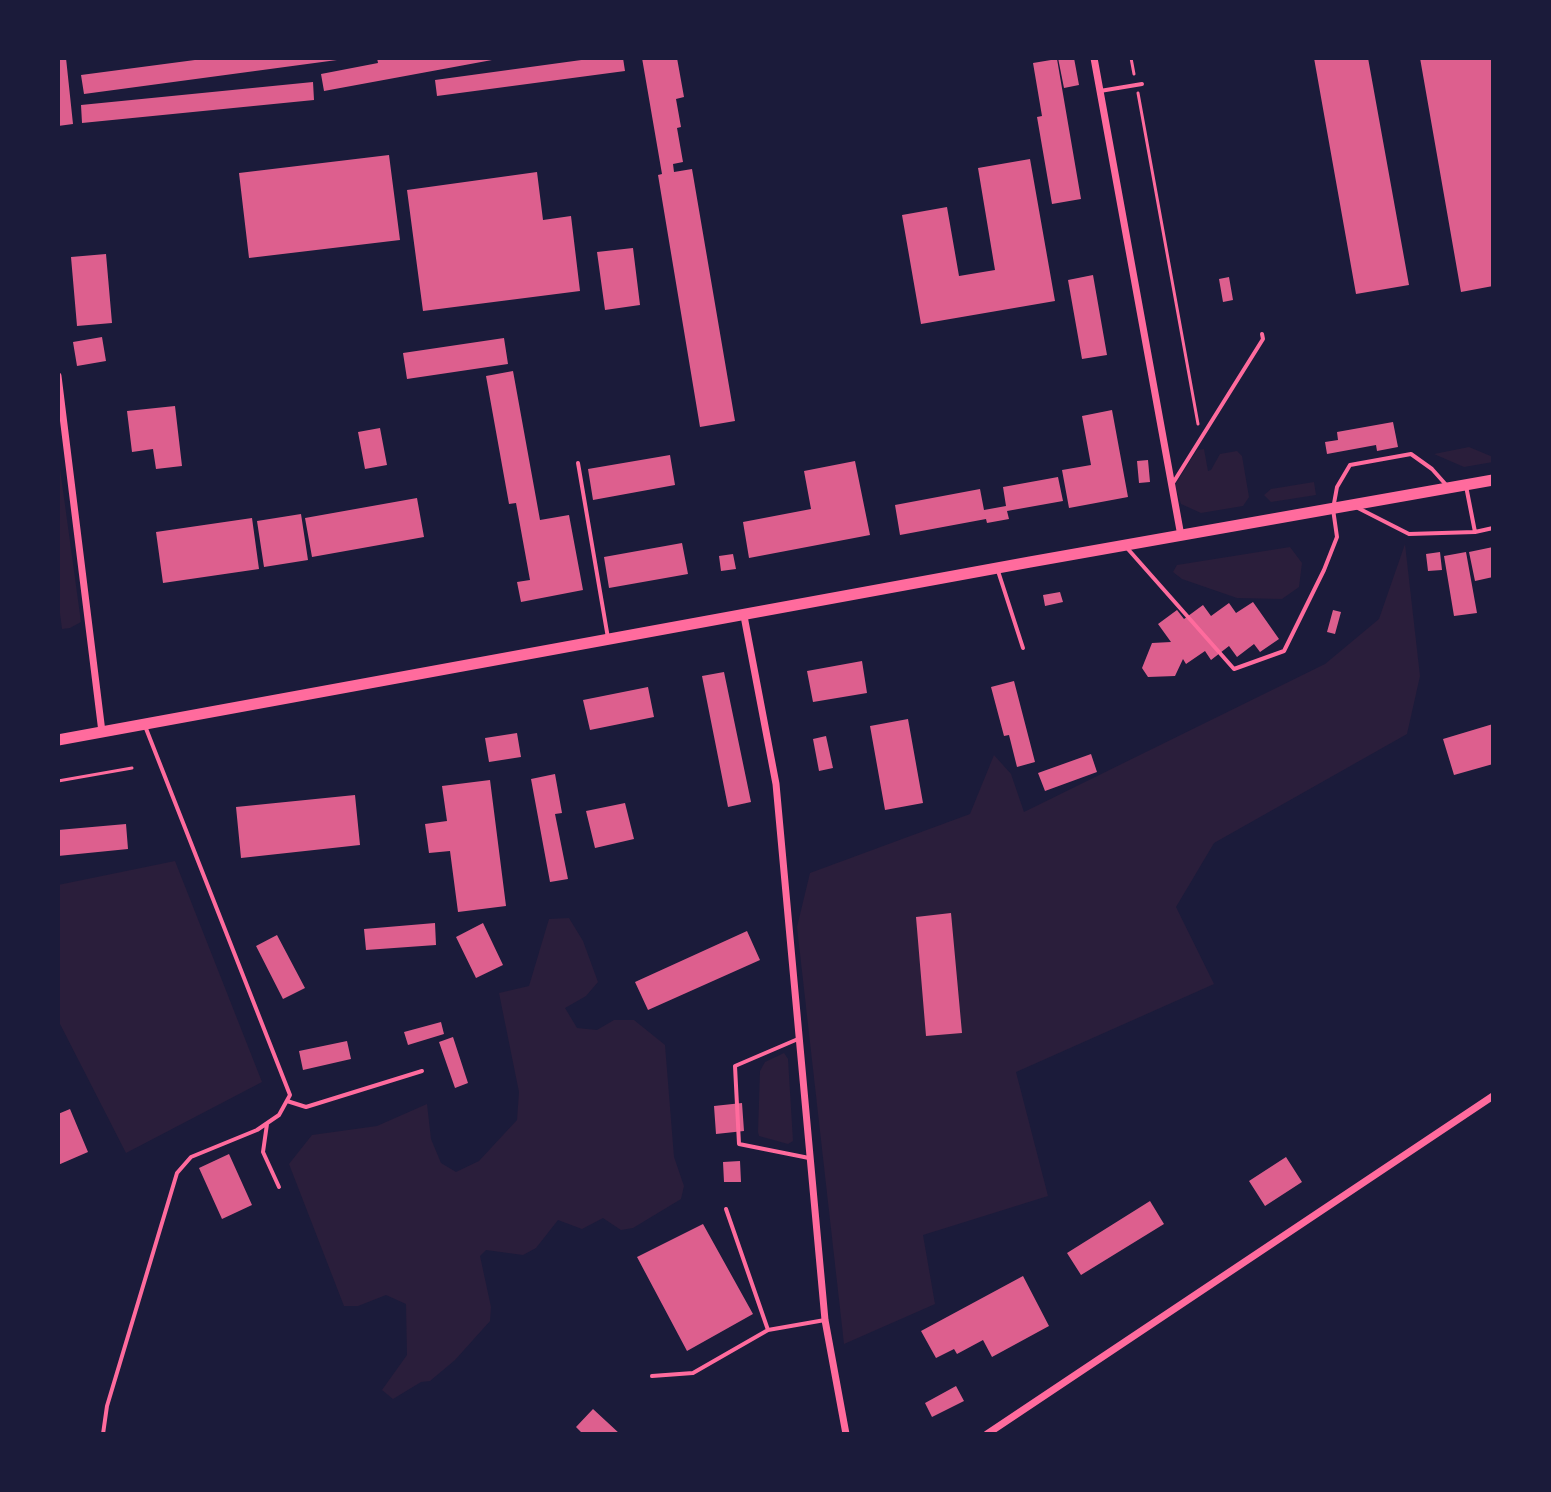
<!DOCTYPE html>
<html>
<head>
<meta charset="utf-8">
<style>
  body { margin:0 }
  #map { position:relative; width:1551px; height:1492px; overflow:hidden; background:#1b1b3a; font-family:"Noto Sans",sans-serif }
  canvas { display:block }
  .frame { position:absolute; inset:0; border:60px solid #1b1b3a; pointer-events:none }
</style>
</head>
<body>
<div id="map">
<canvas width="1551" height="1492"></canvas>
<div class="frame"></div>
</div>
<script>
const c = document.querySelector('canvas').getContext('2d');
c.lineJoin = 'round';
function paint(path, color) { c.fillStyle = color; c.fill(path, 'evenodd'); }
const poly = rows => new Path2D(rows.map(r => 'M' + r).join(''));
function stroke(path, color, width, dash) { c.strokeStyle = color; c.lineWidth = width; c.lineCap = dash ? 'butt' : 'round'; c.setLineDash(dash || []); c.stroke(path); }
paint(poly([
  [1469,447,1493,457,1493,462,1464,467,1434,454],
  [1204,449,1208,471,1211,470,1220,454,1237,451,1242,456,1249,497,1243,506,1201,513,1181,504,1175,485,1197,450],
  [58,454,81,622,70,628,62,629,58,598],
  [1314,482,1316,495,1271,502,1264,495,1271,489],
  [1405,544,1420,676,1407,734,1214,843,1176,907,1214,984,1016,1072,1048,1196,923,1235,935,1304,844,1344,797,927,810,873,970,814,994,755,1011,774,1024,812,1325,664,1379,619],
  [1290,547,1302,563,1299,587,1282,599,1237,598,1182,579,1173,572,1177,565],
  [175,861,262,1082,126,1153,58,1020,58,885],
  [569,918,583,941,598,982,586,996,565,1008,577,1028,597,1030,614,1020,634,1020,665,1045,674,1157,684,1186,681,1199,633,1228,621,1230,603,1218,582,1229,558,1220,536,1248,523,1255,486,1250,480,1256,491,1307,490,1321,455,1360,430,1381,421,1382,393,1399,382,1390,407,1355,406,1304,386,1295,358,1306,344,1306,289,1164,312,1135,377,1126,427,1104,431,1139,441,1163,456,1172,479,1161,517,1120,519,1092,499,993,529,986,549,919],
  [784,1053,788,1059,793,1141,788,1144,759,1136,758,1132,760,1071,765,1062]
]), '#2a1e3b');
paint(poly([
  [58,58,66,58,73,124,58,126],
  [210,58,337,60,84,94,81,75],
  [377,58,492,58,492,60,324,91,321,74,378,63],
  [596,58,623,58,625,71,437,96,435,80],
  [642,58,677,58,684,97,676,99,681,127,677,128,683,162,673,164,674,172,692,169,735,421,700,427,658,175,662,174],
  [1058,58,1074,58,1079,85,1064,88],
  [1314,58,1368,58,1409,285,1356,294],
  [1420,58,1493,58,1493,286,1461,292],
  [1057,59,1081,199,1052,204,1037,117,1042,116,1033,63],
  [313,82,314,100,82,123,81,105],
  [389,155,400,240,249,258,239,173],
  [1030,159,1055,301,921,324,902,215,947,207,959,276,995,270,978,168],
  [537,172,543,220,571,216,580,291,423,311,407,190],
  [633,248,640,305,605,310,597,252],
  [106,254,112,323,77,326,71,257],
  [1093,275,1107,355,1082,359,1068,280],
  [1229,277,1233,300,1223,302,1219,279],
  [102,337,106,361,77,366,73,342],
  [504,338,508,364,407,379,403,353],
  [513,371,540,520,569,515,583,590,521,602,517,582,530,580,516,503,509,504,486,376],
  [175,406,182,466,156,469,153,449,132,452,127,411],
  [1112,410,1128,497,1069,508,1062,470,1091,465,1082,416],
  [1393,422,1398,447,1377,451,1376,445,1327,454,1325,442,1338,440,1337,432],
  [380,428,387,465,365,469,358,432],
  [670,455,675,485,593,500,588,469],
  [1148,460,1150,482,1139,483,1137,461],
  [855,461,870,535,749,558,743,522,811,509,804,471],
  [1058,477,1063,501,1007,511,1009,519,987,523,986,519,900,535,895,505,980,489,984,510,1006,506,1003,487],
  [417,498,424,537,312,557,305,518],
  [301,514,308,560,264,567,257,521],
  [252,518,259,569,163,583,156,532],
  [682,543,688,574,609,588,604,557],
  [1493,547,1493,577,1475,581,1469,552],
  [1440,552,1442,570,1428,571,1426,554],
  [1466,552,1477,613,1454,616,1444,556],
  [733,554,736,569,721,571,719,556],
  [1060,592,1063,602,1045,606,1043,595],
  [1253,602,1279,639,1260,652,1254,644,1237,657,1229,646,1211,660,1205,651,1186,664,1183,659,1175,676,1148,677,1142,668,1152,643,1171,642,1158,624,1177,610,1184,619,1203,605,1211,616,1229,603,1236,613],
  [1333,610,1341,612,1335,634,1327,632],
  [862,661,867,693,813,702,807,671],
  [724,672,751,802,728,807,702,676],
  [1014,681,1035,762,1017,767,1009,735,1004,736,991,687],
  [648,687,654,717,590,730,583,700],
  [908,719,923,803,885,810,870,726],
  [1493,724,1493,764,1454,775,1443,739],
  [517,733,521,757,489,762,485,738],
  [826,736,833,768,819,771,813,739],
  [1091,754,1097,772,1045,791,1038,773],
  [555,774,562,813,555,814,568,879,550,882,531,779],
  [490,780,506,906,458,912,450,851,429,853,425,824,447,821,442,786],
  [355,795,360,845,241,858,236,807],
  [625,803,634,839,595,848,586,811],
  [126,824,128,849,58,856,58,830],
  [951,913,962,1033,926,1036,916,917],
  [435,923,436,945,366,950,364,929],
  [483,923,503,965,476,978,456,937],
  [747,931,760,960,648,1010,635,982],
  [277,935,305,988,283,999,256,946],
  [441,1022,444,1034,408,1045,404,1032],
  [453,1037,468,1083,455,1088,439,1042],
  [347,1041,351,1059,303,1070,299,1051],
  [742,1103,744,1131,716,1134,714,1106],
  [70,1109,88,1152,58,1165,58,1114],
  [229,1154,252,1205,222,1219,199,1168],
  [1286,1157,1302,1182,1265,1206,1249,1181],
  [740,1161,741,1182,724,1182,723,1162],
  [1150,1201,1164,1224,1081,1275,1067,1253],
  [703,1224,753,1314,687,1351,637,1257],
  [1023,1276,1049,1326,992,1357,983,1340,957,1354,954,1349,936,1358,921,1331],
  [956,1386,964,1401,932,1417,925,1403],
  [593,1409,620,1434,583,1434,576,1427]
]), '#dd5f8e');
stroke(poly([
  [1131,58,1134,74],
  [1138,93,1198,424],
  [58,781,132,768]
]), '#ff6b9d', 3);
stroke(poly([
  [1100,91,1142,84],
  [578,463,608,638],
  [1173,483,1263,339,1262,334],
  [1466,486,1475,532,1493,528],
  [1356,507,1409,534,1475,532],
  [1127,548,1234,669,1284,651,1324,570,1337,537,1333,509,1337,487,1350,465,1411,454,1432,469,1448,487],
  [998,571,1023,648],
  [798,1039,735,1066,739,1144,809,1158],
  [287,1101,306,1107,422,1071],
  [267,1124,263,1152,279,1187],
  [726,1209,768,1330],
  [652,1376,693,1373,768,1330,825,1320],
  [103,1434,107,1406,177,1173,191,1157,257,1130,279,1115,290,1095,145,726]
]), '#ff6b9d', 4);
stroke(poly([
  [1094,58,1181,536],
  [58,376,102,732],
  [744,616,776,784,825,1320,846,1434],
  [987,1434,1493,1096]
]), '#ff6b9d', 7);
stroke(poly([
  [58,740,1030,562,1493,480]
]), '#ff6b9d', 11);
</script>
</body>
</html>
